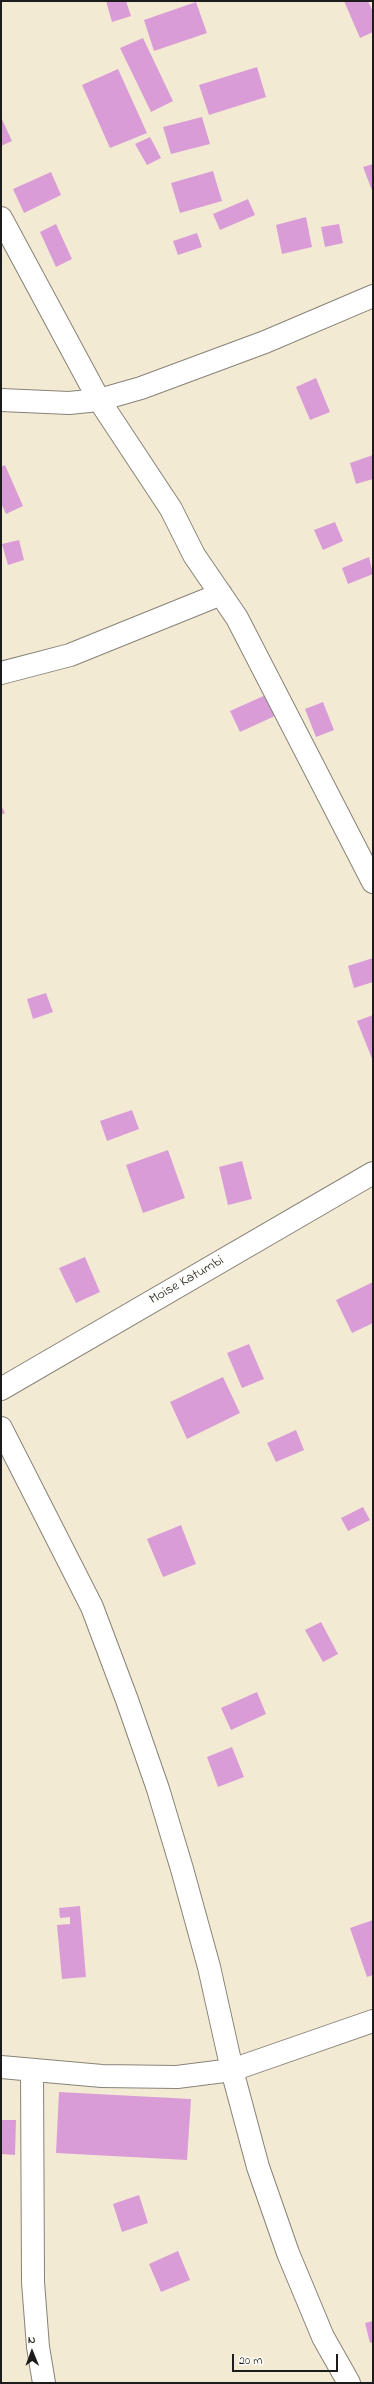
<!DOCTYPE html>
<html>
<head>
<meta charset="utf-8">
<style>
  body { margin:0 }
  #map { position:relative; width:374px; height:2384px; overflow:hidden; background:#f3ead4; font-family:"Indie Flower",sans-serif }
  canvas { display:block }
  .frame { position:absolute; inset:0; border:2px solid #1c1c1c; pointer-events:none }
  .north { position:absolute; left:12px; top:2332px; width:40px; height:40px; -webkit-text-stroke:3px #fdfcf7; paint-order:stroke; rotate:359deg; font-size:11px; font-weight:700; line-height:16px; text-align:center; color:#1c1c1c }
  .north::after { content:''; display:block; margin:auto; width:14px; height:18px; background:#1c1c1c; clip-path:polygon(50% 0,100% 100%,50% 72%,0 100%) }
  .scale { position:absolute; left:232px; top:2354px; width:106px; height:18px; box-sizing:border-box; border:2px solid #1c1c1c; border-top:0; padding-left:5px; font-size:12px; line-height:14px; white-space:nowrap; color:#1c1c1c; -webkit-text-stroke:3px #fdfcf7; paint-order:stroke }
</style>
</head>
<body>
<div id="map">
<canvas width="374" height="2384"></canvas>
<div class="frame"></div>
<div class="north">N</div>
<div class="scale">20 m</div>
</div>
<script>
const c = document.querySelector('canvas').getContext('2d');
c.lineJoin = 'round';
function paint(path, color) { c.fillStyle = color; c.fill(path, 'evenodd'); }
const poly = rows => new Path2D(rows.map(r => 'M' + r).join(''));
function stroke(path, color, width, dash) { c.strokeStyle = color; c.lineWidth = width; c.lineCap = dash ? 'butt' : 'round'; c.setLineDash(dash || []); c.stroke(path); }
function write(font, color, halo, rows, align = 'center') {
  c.font = font + ' "Indie Flower",sans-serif'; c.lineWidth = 3; c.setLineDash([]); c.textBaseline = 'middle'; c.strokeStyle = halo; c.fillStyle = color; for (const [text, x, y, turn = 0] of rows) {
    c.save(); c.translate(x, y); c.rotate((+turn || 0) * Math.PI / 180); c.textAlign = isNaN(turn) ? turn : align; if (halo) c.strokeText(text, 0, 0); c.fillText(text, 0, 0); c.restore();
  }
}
paint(poly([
  [106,1,126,1,131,16,112,22],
  [344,1,368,1,373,12,373,32,360,38],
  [196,2,207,33,154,51,144,20],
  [143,38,173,101,151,112,120,48],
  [257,67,266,97,209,115,199,85],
  [118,69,147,133,110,148,82,85],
  [1,117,12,141,1,146],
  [202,117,210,144,171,154,163,127],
  [150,137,161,158,147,165,135,144],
  [373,164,373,193,363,167],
  [213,171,222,201,180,213,171,183],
  [51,172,61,195,24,213,13,189],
  [248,199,255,215,220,230,213,214],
  [306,217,312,247,282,254,276,225],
  [56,224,72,259,56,267,40,232],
  [339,224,343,243,325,247,321,227],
  [197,233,202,247,178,255,173,241],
  [316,378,330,412,310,420,296,387],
  [373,455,373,479,356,484,350,463],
  [5,465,23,506,6,514,1,503,1,467],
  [335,522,343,541,323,550,314,530],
  [19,540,24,560,8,565,2,544],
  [369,557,373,574,348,584,342,568],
  [268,694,277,715,240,732,230,711],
  [323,702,334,730,316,737,305,709],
  [1,805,5,813,1,815],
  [373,958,373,982,354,988,348,966],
  [46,993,53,1012,33,1019,27,999],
  [373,1015,373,1061,357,1021],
  [132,1110,139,1129,107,1141,100,1121],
  [168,1150,185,1198,143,1213,126,1165],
  [242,1161,252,1199,228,1205,219,1167],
  [85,1257,100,1292,76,1303,59,1268],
  [373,1282,373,1323,352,1333,336,1300],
  [249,1344,264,1379,242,1388,227,1353],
  [223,1377,240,1413,187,1439,170,1402],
  [296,1430,304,1450,276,1462,267,1443],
  [363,1507,370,1520,348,1531,341,1518],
  [181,1525,196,1564,163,1577,147,1539],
  [321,1622,338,1654,323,1662,305,1630],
  [257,1692,266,1714,231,1730,221,1708],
  [232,1747,244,1777,218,1787,207,1757],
  [80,1906,86,1977,62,1979,57,1925,70,1924,70,1917,60,1918,59,1908],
  [373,1920,373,1975,367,1977,350,1928],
  [59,2092,191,2099,187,2160,56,2153],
  [1,2120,16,2120,15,2155,1,2154],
  [139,2195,148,2223,122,2232,113,2204],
  [178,2251,190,2280,161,2292,149,2264],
  [373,2321,373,2342,370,2343,365,2323]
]), '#d99cd7');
const street = poly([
  [1,218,99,400,171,509,194,555,237,618,373,882],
  [1,400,69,403,99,400,141,388,265,342,373,296],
  [1,673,70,655,221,594],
  [1,1389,373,1173],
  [1,1428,92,1607,127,1700,158,1789,182,1869,209,1967,232,2070,258,2167,288,2253,323,2337,349,2383],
  [1,2067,102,2076,177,2077,232,2070,373,2021],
  [32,2070,33,2282,38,2347,44,2383]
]);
stroke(street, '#888378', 24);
stroke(street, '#fff', 22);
write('14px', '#1c1c1c', '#fdfcf7', [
  ["Moise Katumbi",187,1281,-30]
]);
</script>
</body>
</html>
